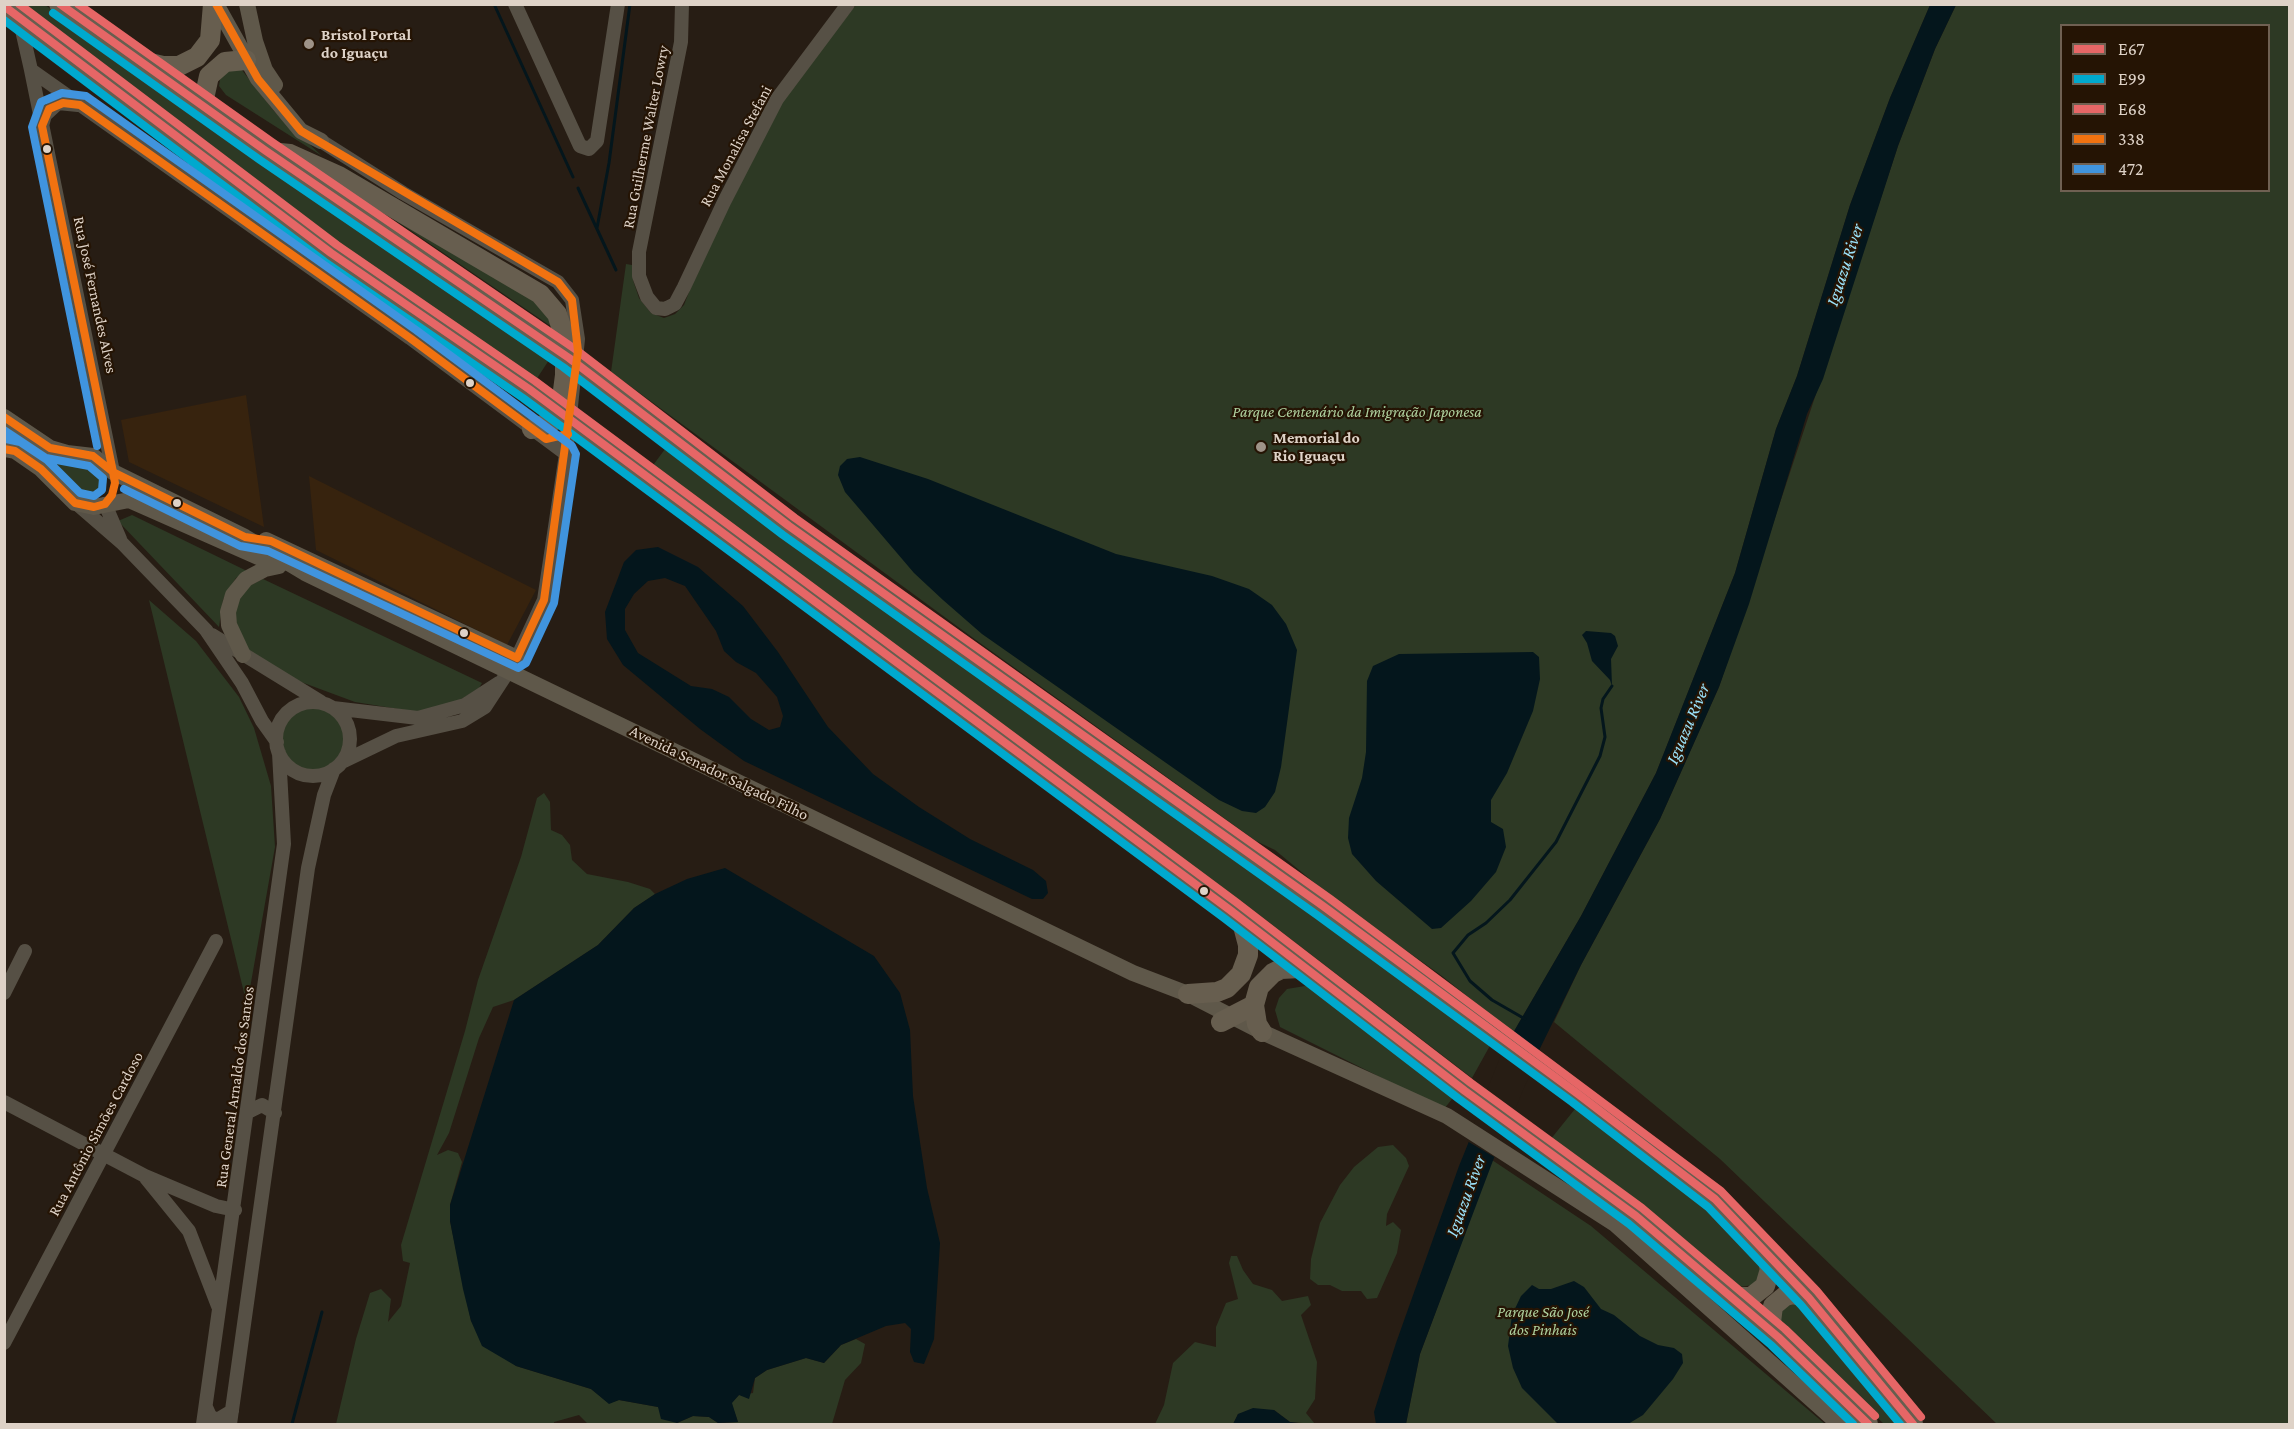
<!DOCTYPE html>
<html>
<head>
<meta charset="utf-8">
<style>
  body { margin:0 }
  #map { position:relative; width:2294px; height:1429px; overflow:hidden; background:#271d14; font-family:"Crimson Pro",serif }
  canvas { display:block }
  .frame { position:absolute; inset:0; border:6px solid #ded2c7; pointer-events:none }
  .legend { position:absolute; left:2060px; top:24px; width:210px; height:168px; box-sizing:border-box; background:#251404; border:2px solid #6f6052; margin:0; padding:8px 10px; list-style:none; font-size:18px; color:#ded2c7 }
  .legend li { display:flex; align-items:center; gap:12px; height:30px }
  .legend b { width:30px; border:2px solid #6f6052 }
</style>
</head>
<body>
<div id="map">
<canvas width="2294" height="1429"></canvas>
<div class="frame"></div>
<ul class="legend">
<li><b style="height:8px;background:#e66666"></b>E67</li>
<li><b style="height:8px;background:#00a9ce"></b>E99</li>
<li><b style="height:8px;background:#e66666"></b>E68</li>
<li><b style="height:8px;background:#f17210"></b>338</li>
<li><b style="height:8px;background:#4094de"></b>472</li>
</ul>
</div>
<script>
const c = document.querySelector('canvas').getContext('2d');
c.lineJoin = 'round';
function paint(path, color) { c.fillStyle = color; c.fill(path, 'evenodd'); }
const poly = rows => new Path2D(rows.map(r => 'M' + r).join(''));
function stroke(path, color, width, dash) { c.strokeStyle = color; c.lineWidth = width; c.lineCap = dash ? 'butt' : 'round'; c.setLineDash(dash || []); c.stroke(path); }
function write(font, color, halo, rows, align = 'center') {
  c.font = font + ' "Crimson Pro",serif'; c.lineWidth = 4.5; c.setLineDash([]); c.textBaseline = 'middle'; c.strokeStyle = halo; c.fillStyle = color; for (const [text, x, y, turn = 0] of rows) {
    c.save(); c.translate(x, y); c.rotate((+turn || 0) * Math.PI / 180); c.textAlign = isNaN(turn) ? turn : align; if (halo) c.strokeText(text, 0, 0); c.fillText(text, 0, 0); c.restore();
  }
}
paint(poly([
  [246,395,264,527,129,462,121,420],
  [309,476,536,590,507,645,316,550]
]), '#37230e');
paint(poly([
  [15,5,45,5,354,218,549,360,534,383,410,303],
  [856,5,1930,5,1890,98,1850,205,1797,376,1776,429,1735,573,1656,773,1581,916,1513,1033,1442,976,1335,900,1275,850,1256,841,980,643,611,372,626,264,632,265,633,280,639,298,651,313,664,318,675,314,684,305,699,266,785,95],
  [1956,5,2289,5,2289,1424,1997,1424,1720,1159,1554,1022,1581,965,1660,819,1719,687,1898,146,1935,49],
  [2062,26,2268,26,2268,190,2062,190],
  [230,68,241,69,274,111,322,156,226,95,219,86,221,74],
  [317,171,530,293,558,331,370,203,365,208,317,175],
  [4,424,94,464,107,475,107,482,102,493,91,498,78,493,47,462,29,449,5,439],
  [668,445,959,662,1492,1042,1472,1078,1240,900,907,660,651,468],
  [132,515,247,571,236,578,227,592,223,600,219,627,118,521],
  [263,579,482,683,479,688,457,702,417,712,355,702,285,676,249,652,237,634,235,613,239,598,249,586],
  [149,600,196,641,239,697,254,728,271,786,275,847,247,1005],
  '282 739a32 32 0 1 1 64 0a32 32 0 1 1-64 0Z',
  [544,793,550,802,551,830,562,835,570,845,572,860,587,874,628,882,650,889,655,894,634,908,598,945,514,1000,493,1007,479,1038,449,1133,437,1155,448,1150,458,1153,462,1162,450,1205,450,1221,471,1321,516,1366,591,1389,609,1403,619,1400,658,1407,677,1423,693,1416,709,1417,718,1423,738,1422,731,1403,739,1395,753,1393,755,1378,767,1370,806,1358,824,1363,841,1345,856,1339,865,1344,861,1363,845,1380,832,1424,588,1424,579,1415,554,1422,554,1424,336,1424,356,1339,370,1293,381,1289,391,1299,388,1322,401,1306,410,1263,403,1261,401,1245,465,1031,478,980,521,857,537,798],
  [1305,986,1311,987,1456,1094,1444,1109,1280,1027,1275,1010,1279,998,1287,989],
  [1579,1104,1708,1211,1756,1258,1762,1272,1754,1285,1739,1287,1727,1281,1644,1210,1550,1140],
  [1393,1145,1406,1158,1409,1166,1387,1214,1386,1226,1393,1222,1401,1230,1397,1253,1377,1298,1367,1299,1361,1291,1342,1291,1330,1285,1318,1285,1310,1279,1311,1259,1320,1223,1340,1185,1354,1167,1378,1147],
  [1492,1160,1591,1226,1825,1424,1406,1424,1420,1354],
  [1231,1256,1237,1256,1243,1270,1253,1284,1272,1290,1282,1301,1308,1296,1311,1305,1301,1315,1317,1362,1315,1399,1306,1413,1315,1424,1290,1422,1274,1410,1238,1414,1233,1424,1155,1424,1164,1405,1173,1363,1195,1342,1216,1347,1216,1327,1226,1303,1238,1299,1229,1263],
  [1785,1302,1797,1304,1803,1310,1900,1424,1884,1424,1784,1329,1777,1311]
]), '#2d3924');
paint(poly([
  [1930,5,1956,5,1935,49,1898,146,1823,379,1807,414,1749,604,1719,687,1660,819,1581,965,1520,1089,1420,1354,1406,1424,1376,1424,1374,1412,1396,1343,1459,1166,1513,1033,1581,916,1656,773,1735,573,1776,429,1797,376,1850,205,1890,98],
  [860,457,928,479,1116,554,1212,576,1249,589,1272,605,1286,624,1297,650,1281,767,1275,792,1265,807,1256,813,1242,811,1219,800,982,634,943,600,914,573,845,492,838,475,840,466,847,459],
  [658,547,698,567,743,606,778,652,828,727,873,774,919,807,970,839,1033,870,1046,881,1048,893,1043,899,1032,899,744,761,700,729,623,665,607,639,605,612,624,562,636,550],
  [665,578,685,586,716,631,724,651,736,662,756,673,777,697,783,716,780,727,769,730,751,719,729,697,712,689,691,686,638,653,625,630,625,609,634,594,648,581],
  [1586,631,1611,633,1615,636,1618,646,1611,659,1612,686,1610,680,1592,661,1587,643,1582,635],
  [1533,652,1539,657,1540,679,1533,711,1507,773,1491,800,1491,822,1503,829,1506,847,1496,872,1471,901,1441,928,1432,929,1376,881,1352,854,1348,838,1349,818,1362,778,1366,752,1367,681,1373,666,1399,654],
  [725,868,874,956,900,993,910,1030,913,1096,927,1188,940,1243,934,1339,924,1364,914,1362,910,1352,911,1329,905,1323,886,1326,841,1345,824,1363,806,1358,767,1370,755,1378,749,1399,739,1395,732,1403,738,1422,718,1423,709,1417,693,1416,677,1423,661,1419,658,1407,619,1400,609,1404,591,1389,516,1366,482,1346,471,1321,463,1289,450,1221,450,1205,514,1000,598,945,634,908,655,894,687,879],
  [1574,1281,1584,1287,1601,1309,1614,1315,1640,1336,1658,1345,1674,1348,1682,1354,1683,1363,1673,1379,1643,1415,1628,1424,1558,1424,1522,1388,1513,1368,1508,1346,1512,1315,1521,1296,1532,1285,1539,1289,1551,1289],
  [1253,1408,1274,1410,1290,1422,1306,1424,1233,1424,1238,1414]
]), '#04161c');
paint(poly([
  [1506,1042,1536,1063,1523,1090,1496,1158,1467,1141]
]), '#271d14');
stroke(poly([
  [494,4,573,177],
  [578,188,616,270],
  [597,228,609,163,630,4],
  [1525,1019,1492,1000,1470,981,1453,953,1468,935,1486,923,1510,900,1556,842,1600,756,1605,737,1601,708,1603,699,1612,686],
  [292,1424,322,1312]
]), '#04161c', 3);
stroke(poly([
  [515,4,580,146,589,149,597,141,618,4],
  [682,4,681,42,639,252,639,276,647,297,656,308,665,309,675,304,684,287,724,202,777,99,848,4],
  [19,17,31,70,410,338,566,454],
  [31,70,113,472],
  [42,126,45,115,58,103,78,105],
  [321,141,403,193,558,282,572,300,578,339,566,454,544,600,517,658,485,707,462,721,396,736,342,762],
  [77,504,122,543,206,630,242,683,262,721,277,742],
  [105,504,120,539],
  [212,635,321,702],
  '276 739a37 37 0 1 1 74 0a37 37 0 1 1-74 0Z',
  [333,708,418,718,465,705,499,683],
  [4,993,25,951],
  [4,1102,145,1176,216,1206,235,1210],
  [248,1112,262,1105,275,1113],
  [146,1178,189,1231,218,1306],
  [4,1343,216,941],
  [206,1407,210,1416,217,1420,232,1411],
  [203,1424,284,844,279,753],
  [230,1424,308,868,324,795,334,769]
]), '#565045', 14);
stroke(poly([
  [216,4,258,79,301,131,321,141],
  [247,4,255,41,265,70,275,85],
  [4,417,50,448,67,453,93,456,113,472,245,537,305,573,1133,973,1188,994,1262,1032,1447,1116,1615,1224,1839,1424],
  [4,449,15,451,41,469,75,503,94,507,129,500,267,561],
  [266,540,517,658],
  [243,655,229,625,228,612,233,595,246,579,265,569,279,566]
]), '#5f584a', 16);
stroke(poly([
  [59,4,266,151,569,358,789,526,1323,906,1578,1094,1715,1199,1809,1298,1913,1424],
  [4,6,331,253,406,307,529,389,1230,910,1465,1091,1636,1216,1778,1337,1868,1424],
  [146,62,163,66,179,66,197,57,210,40,213,4],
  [208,110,204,99,209,76,225,62,246,60],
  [280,153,290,154,339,176,540,294,557,314,565,339,565,375,561,406,553,421,532,429],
  [1188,994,1217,992,1227,988,1241,974,1248,955,1248,945,1243,926,1236,916],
  [1221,1022,1254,1005],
  [1262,1032,1257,1024,1254,1005,1259,987,1273,973,1281,969,1300,968,1309,970],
  [1724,1294,1733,1297,1751,1297,1765,1286,1770,1269,1765,1252],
  [1778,1337,1771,1322,1773,1306,1785,1296,1793,1294,1809,1298]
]), '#675e4f', 20);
stroke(poly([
  [60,4,266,151,569,358,789,526,1323,906,1578,1094,1715,1199,1809,1298,1913,1424],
  [4,6,331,253,529,389,1230,910,1465,1091,1636,1216,1778,1337,1868,1424]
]), '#e66666', 8);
stroke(poly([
  [53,13,260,160,563,367,783,535,1317,915,1572,1102,1708,1207,1801,1305,1900,1424],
  [4,20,325,262,523,398,1224,918,1459,1099,1629,1224,1771,1345,1853,1424]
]), '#00a9ce', 8);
stroke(poly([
  [19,4,337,245,535,381,1236,902,1471,1083,1642,1208,1785,1329,1875,1416],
  [78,4,272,142,575,349,795,518,1329,898,1721,1191,1817,1291,1921,1417]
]), '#e66666', 8);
stroke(poly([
  [4,417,50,448,93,456,113,472,245,537,271,541,517,658,544,600,578,351,572,300,558,282,301,131,258,79,216,4],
  [4,449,15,451,41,469,75,503,94,507,105,504,112,495,115,483,113,472,42,126,49,109,63,103,80,105,410,338,546,439,568,434]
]), '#f17210', 8);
stroke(poly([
  [4,430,46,458,89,466,103,478,102,490,94,496,80,493,47,460,20,442,6,439],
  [97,446,32,127,41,102,62,93,86,96,416,330,572,446,576,454,554,603,526,663,518,668,268,551,240,546,124,489]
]), '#4094de', 8);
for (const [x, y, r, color] of [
  [309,44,6,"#9e9388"],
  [47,149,5,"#ded2c7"],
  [470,383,5,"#ded2c7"],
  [1261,447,6,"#9e9388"],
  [177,503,5,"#ded2c7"],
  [464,633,5,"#ded2c7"],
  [1204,891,5,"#ded2c7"]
]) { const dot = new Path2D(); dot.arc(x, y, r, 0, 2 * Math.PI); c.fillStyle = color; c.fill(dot); stroke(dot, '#251404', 2); }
write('bold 16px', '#ded2c7', '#251404', [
  ["Bristol Portal",321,35],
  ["do Iguaçu",321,53],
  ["Memorial do",1273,438],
  ["Rio Iguaçu",1273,456]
], 'left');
write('16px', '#ded2c7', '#251404', [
  ["Rua Guilherme Walter Lowry",646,137,-79],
  ["Rua Monalisa Stefani",736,146,-62],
  ["Rua José Fernandes Alves",95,295,78],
  ["Avenida Senador Salgado Filho",719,773,26],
  ["Rua General Arnaldo dos Santos",235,1087,-82],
  ["Rua Antônio Simões Cardoso",96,1134,-62]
]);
write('italic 16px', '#aed09e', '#251404', [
  ["Parque Centenário da Imigração Japonesa",1357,412],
  ["Parque São José",1543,1312],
  ["dos Pinhais",1543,1330]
]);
write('italic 18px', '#9be2fa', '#251404', [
  ["Iguazu River",1845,265,-72],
  ["Iguazu River",1688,724,-67],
  ["Iguazu River",1466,1196,-70]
]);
</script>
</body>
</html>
